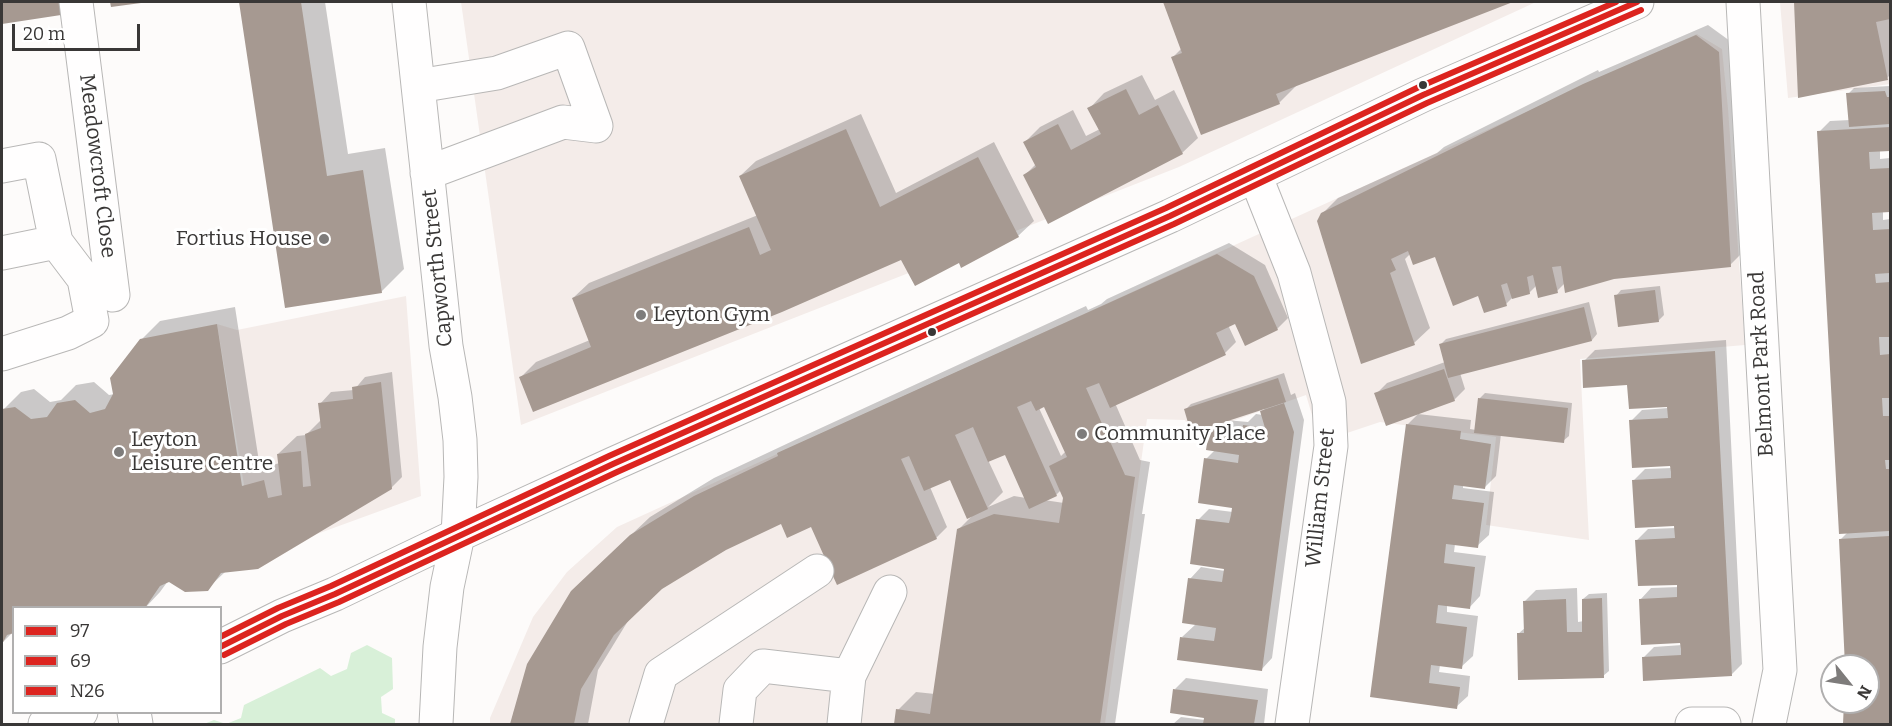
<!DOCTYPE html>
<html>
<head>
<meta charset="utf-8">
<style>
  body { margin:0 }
  #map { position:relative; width:1892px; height:726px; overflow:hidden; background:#fdfbfa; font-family:Bitter,serif }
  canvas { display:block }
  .frame { position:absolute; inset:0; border:3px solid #393736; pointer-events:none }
  .legend { position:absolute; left:12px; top:606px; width:210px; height:108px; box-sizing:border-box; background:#fff; border:2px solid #b0afaf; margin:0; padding:8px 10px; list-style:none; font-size:18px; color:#393736 }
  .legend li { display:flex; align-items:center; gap:12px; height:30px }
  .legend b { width:30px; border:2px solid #b0afaf }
  .north { position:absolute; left:1820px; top:654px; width:60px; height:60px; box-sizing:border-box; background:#fff; border:2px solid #b0afaf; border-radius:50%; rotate:120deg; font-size:16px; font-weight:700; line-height:24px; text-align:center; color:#393736 }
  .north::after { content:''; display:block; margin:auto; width:21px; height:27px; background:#7e7c7b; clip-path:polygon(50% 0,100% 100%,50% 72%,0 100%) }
  .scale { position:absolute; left:12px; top:24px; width:128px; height:27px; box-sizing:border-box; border:3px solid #393736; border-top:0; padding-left:8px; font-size:18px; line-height:21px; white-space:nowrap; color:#393736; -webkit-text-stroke:4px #fff; paint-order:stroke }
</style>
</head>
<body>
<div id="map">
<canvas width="1892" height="726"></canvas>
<div class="frame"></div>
<ul class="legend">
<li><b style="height:8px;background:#dc241f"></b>97</li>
<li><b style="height:8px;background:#dc241f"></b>69</li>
<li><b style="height:8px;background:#dc241f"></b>N26</li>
</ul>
<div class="north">N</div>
<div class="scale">20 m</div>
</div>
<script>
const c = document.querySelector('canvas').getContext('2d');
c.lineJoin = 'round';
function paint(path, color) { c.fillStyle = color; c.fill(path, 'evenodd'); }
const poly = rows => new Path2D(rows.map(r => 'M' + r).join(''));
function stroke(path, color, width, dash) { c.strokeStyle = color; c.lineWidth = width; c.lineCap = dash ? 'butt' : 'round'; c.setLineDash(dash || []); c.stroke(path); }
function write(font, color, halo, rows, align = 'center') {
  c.font = font + ' Bitter,serif'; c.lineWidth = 6; c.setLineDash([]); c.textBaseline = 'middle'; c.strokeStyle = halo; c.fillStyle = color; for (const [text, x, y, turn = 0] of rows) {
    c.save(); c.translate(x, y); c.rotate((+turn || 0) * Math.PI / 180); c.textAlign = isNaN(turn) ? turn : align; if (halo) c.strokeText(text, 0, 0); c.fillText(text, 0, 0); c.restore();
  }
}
paint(poly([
  [461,2,1536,2,1179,167,521,425],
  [1780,2,1890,2,1890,84,1788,98],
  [1697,34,1722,49,1728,108,1745,345,1580,359,1589,540,1486,525,1496,437,1380,422,1320,442,1306,395,1193,435,1185,420,1147,419,1105,724,490,724,490,718,533,617,567,572,617,527],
  [406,296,421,496,317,534,258,569,217,324,237,330]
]), '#f4ece9');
paint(poly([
  [367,645,392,658,393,689,381,697,382,713,395,719,395,724,204,724,214,720,226,724,241,718,244,705,320,668,331,676,347,669,351,653]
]), '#d8f0d8');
paint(poly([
  [2,2,72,2,61,13,2,23],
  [240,2,325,2,348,154,385,148,404,269,381,292,287,306],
  [1164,2,1509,2,1298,84,1279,103,1173,57,1182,48],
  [1795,2,1890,2,1890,75,1887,78,1800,96],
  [1708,25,1730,41,1741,254,1730,265,1565,283,1557,291,1537,285,1529,293,1513,297,1506,304,1479,293,1436,255,1410,254,1405,259,1430,328,1414,343,1322,214,1338,198,1437,153,1444,147,1598,70,1599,72],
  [1142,75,1155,100,1174,90,1198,138,1182,153,1025,175,1036,164,1025,142,1040,127,1073,110,1086,136,1100,129,1089,109,1104,93],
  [1890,86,1890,149,1880,150,1880,159,1890,158,1890,210,1883,211,1883,220,1890,219,1890,724,1844,724,1845,702,1868,702,1868,666,1846,666,1840,540,1848,532,1819,132,1830,121,1850,120,1848,94,1854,88],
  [861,114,896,193,994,142,1034,221,1018,236,959,261,902,258,521,377,536,362,590,340,573,298,589,283,758,215,740,176,756,161],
  [1229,243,1265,265,1288,318,1277,329,1236,322,1228,325,1236,342,1225,353,1115,403,1140,460,1150,462,1142,514,1145,514,1115,724,896,724,898,710,916,692,935,694,958,530,974,514,950,478,930,487,947,527,936,538,781,522,725,548,661,587,631,616,598,670,588,724,511,724,514,711,591,573,650,517,714,478,797,439,1086,306,1088,310,1101,304,1107,299],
  [1045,405,1066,451,1061,456,1039,408],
  [1006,453,1026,498,1014,496,988,507,1003,492,988,460],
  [1061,490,1065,498,1064,503,1044,500,1056,495],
  [1660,286,1664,315,1658,321,1616,296,1621,290],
  [1589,302,1597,334,1592,340,1460,373,1465,389,1454,400,1376,394,1387,383,1445,362,1441,344,1446,339],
  [235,307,260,468,280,463,278,454,297,436,306,435,322,419,320,404,331,392,354,390,365,377,392,372,402,477,391,488,225,572,207,589,168,581,160,592,145,608,14,608,13,632,2,643,2,411,21,392,34,389,50,402,61,400,76,385,94,382,109,395,115,394,141,340,160,321],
  [1726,340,1742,664,1731,675,1643,658,1654,647,1682,645,1682,641,1640,600,1651,588,1679,587,1637,540,1648,529,1676,528,1634,480,1645,469,1672,468,1631,421,1642,410,1668,408,1668,405,1584,361,1595,350],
  [1284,373,1291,395,1295,393,1304,420,1272,658,1261,670,1182,637,1196,624,1190,579,1201,567,1225,571,1198,520,1209,509,1233,512,1234,506,1206,459,1215,450,1210,430,1218,422,1185,410,1191,404],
  [1267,406,1262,412,1263,415,1256,414,1248,422,1226,420],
  [1485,393,1572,403,1569,436,1563,441,1501,434,1496,476,1485,487,1463,484,1463,488,1494,492,1489,535,1477,546,1455,544,1454,552,1486,556,1480,596,1469,608,1447,605,1447,612,1478,616,1473,656,1461,667,1440,665,1439,672,1470,676,1468,696,1456,707,1372,696,1407,425,1418,414,1471,420,1470,429,1476,430,1480,398],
  [1577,588,1578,622,1584,621,1583,599,1589,594,1607,593,1609,671,1603,676,1518,634,1526,627,1525,601,1536,590],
  [1186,678,1268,689,1264,724,1173,724,1181,717,1205,720,1206,716,1175,689]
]), '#0003');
paint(poly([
  [2,2,59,2,61,15,2,24],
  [110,2,141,2,141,3,111,7],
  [239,2,301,2,327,176,363,170,382,293,285,308],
  [1163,2,1513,2,1276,94,1280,104,1201,135,1171,57,1182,53],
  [1794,2,1890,2,1890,19,1876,22,1888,80,1798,98],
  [1696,35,1719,52,1731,267,1614,279,1565,293,1561,266,1552,267,1558,293,1538,298,1533,275,1527,277,1530,294,1512,299,1507,283,1501,285,1507,306,1484,313,1478,296,1453,306,1435,257,1413,265,1408,251,1391,259,1396,270,1390,273,1415,345,1361,364,1317,221,1321,213,1583,84],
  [1126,89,1139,115,1158,105,1183,154,1048,224,1023,175,1036,167,1023,142,1058,124,1071,150,1090,140,1101,134,1087,108],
  [1885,91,1887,97,1890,97,1890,124,1849,127,1846,93],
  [1890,127,1890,151,1869,152,1870,169,1890,168,1890,212,1872,213,1873,230,1890,229,1890,273,1875,274,1876,283,1890,282,1890,337,1879,337,1880,355,1890,354,1890,398,1882,398,1883,416,1890,416,1890,460,1885,460,1886,469,1890,469,1890,522,1889,522,1889,531,1839,534,1817,131],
  [846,129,880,207,978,157,1019,237,961,268,959,263,915,286,901,260,782,312,533,412,519,377,591,347,572,298,749,227,760,255,771,250,739,176],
  [1217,254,1254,276,1278,330,1245,346,1235,324,1216,333,1226,355,1110,408,1099,383,1086,388,1125,475,1135,477,1100,724,894,724,896,709,930,714,957,529,994,514,1059,523,1063,498,1049,466,1067,457,1044,407,1036,411,1031,401,1017,407,1057,496,1029,509,1005,455,988,462,973,427,955,435,988,509,967,519,950,480,924,491,909,456,901,459,937,539,837,585,811,527,787,538,781,524,726,550,662,589,614,635,581,689,574,724,510,724,527,664,571,591,630,535,694,496,778,456,777,453],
  [1655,290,1659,322,1618,327,1614,295],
  [1584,307,1592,341,1448,378,1439,344],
  [217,324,242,486,264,480,268,498,282,495,277,454,301,451,303,487,311,486,305,434,321,428,318,403,353,399,352,387,381,382,392,489,258,569,221,573,208,591,185,592,169,582,160,586,145,608,14,608,14,633,7,635,2,644,2,409,15,407,31,419,47,417,57,403,75,400,90,413,105,409,113,394,110,378,140,339],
  [1715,351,1732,676,1643,681,1642,657,1681,655,1681,649,1680,643,1641,645,1639,599,1677,597,1677,585,1638,586,1635,540,1675,538,1674,526,1635,528,1632,480,1671,478,1671,472,1670,466,1632,468,1629,420,1668,418,1667,407,1629,409,1627,385,1583,388,1582,360],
  [1444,369,1455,401,1386,426,1374,393],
  [1278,378,1286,402,1191,433,1184,409],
  [1478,398,1568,408,1564,443,1474,433],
  [1284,403,1294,432,1262,671,1177,660,1180,637,1214,641,1215,635,1216,628,1182,623,1188,578,1222,582,1224,569,1190,564,1196,519,1229,523,1231,515,1232,508,1198,503,1204,458,1238,463,1239,455,1206,450,1209,430,1242,434,1243,425,1265,428,1260,411],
  [1406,424,1461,431,1460,439,1491,444,1485,489,1454,485,1452,499,1484,503,1478,548,1446,544,1444,563,1475,567,1470,609,1438,605,1436,623,1467,627,1462,669,1431,665,1429,683,1460,687,1457,709,1370,697],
  [1889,536,1890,724,1843,724,1844,702,1868,702,1868,666,1845,666,1839,539],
  [1602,598,1604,678,1518,680,1517,633,1524,633,1523,601,1566,599,1567,632,1582,632,1582,599],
  [1173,689,1258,700,1254,724,1203,724,1204,718,1170,713]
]), '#a69991');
const minor = poly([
  [76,2,113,295],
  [409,2,446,346,455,397,460,440,461,477,458,535],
  [1743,2,1780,670,1769,724],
  [418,86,497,73,568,48,596,126,563,122,427,173],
  [2,166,39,159,56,242,84,279,92,321,68,333,2,354],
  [1255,175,1294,273,1329,402,1331,446,1292,724],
  [2,253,56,242],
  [646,724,661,674,817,571],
  [736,724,740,690,763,666,849,676],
  [844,724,849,676,890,592],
  [1692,724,1724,724]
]);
const major = poly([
  [220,647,282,616,335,594,458,535,613,464,1170,216,1423,95,1637,2],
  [134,712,136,724],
  [45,724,81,712],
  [436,724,440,647,447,587,458,535]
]);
stroke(minor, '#b8b7b6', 35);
stroke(major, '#b8b7b6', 35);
stroke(minor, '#fffefe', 33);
stroke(major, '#fffefe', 33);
stroke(poly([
  [220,647,282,616,335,594,613,464,1170,216,1423,95,1637,2]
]), '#dc241f', 6);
stroke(poly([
  [224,655,286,624,339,602,617,472,1174,224,1427,103,1641,10]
]), '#dc241f', 6);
stroke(poly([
  [220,637,278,608,331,586,609,456,1166,208,1419,87,1616,2]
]), '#dc241f', 6);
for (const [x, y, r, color] of [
  [1423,85,5,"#393736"],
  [324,239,6,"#7e7c7b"],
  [641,315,6,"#7e7c7b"],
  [932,332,5,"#393736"],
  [1082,434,6,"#7e7c7b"],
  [119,452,6,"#7e7c7b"]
]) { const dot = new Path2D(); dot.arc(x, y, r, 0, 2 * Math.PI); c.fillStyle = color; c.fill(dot); stroke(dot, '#fff', 2); }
write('21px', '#393736', '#fff', [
  ["Meadowcroft Close",97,166,83],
  ["Capworth Street",438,268,-96],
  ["Belmont Park Road",1762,364,-93],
  ["William Street",1321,498,-84]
]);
write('21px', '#393736', '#fff', [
  ["Fortius House",312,239,"right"],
  ["Leyton Gym",653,315],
  ["Community Place",1094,434],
  ["Leyton",131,440],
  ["Leisure Centre",131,464]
], 'left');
</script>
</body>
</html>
